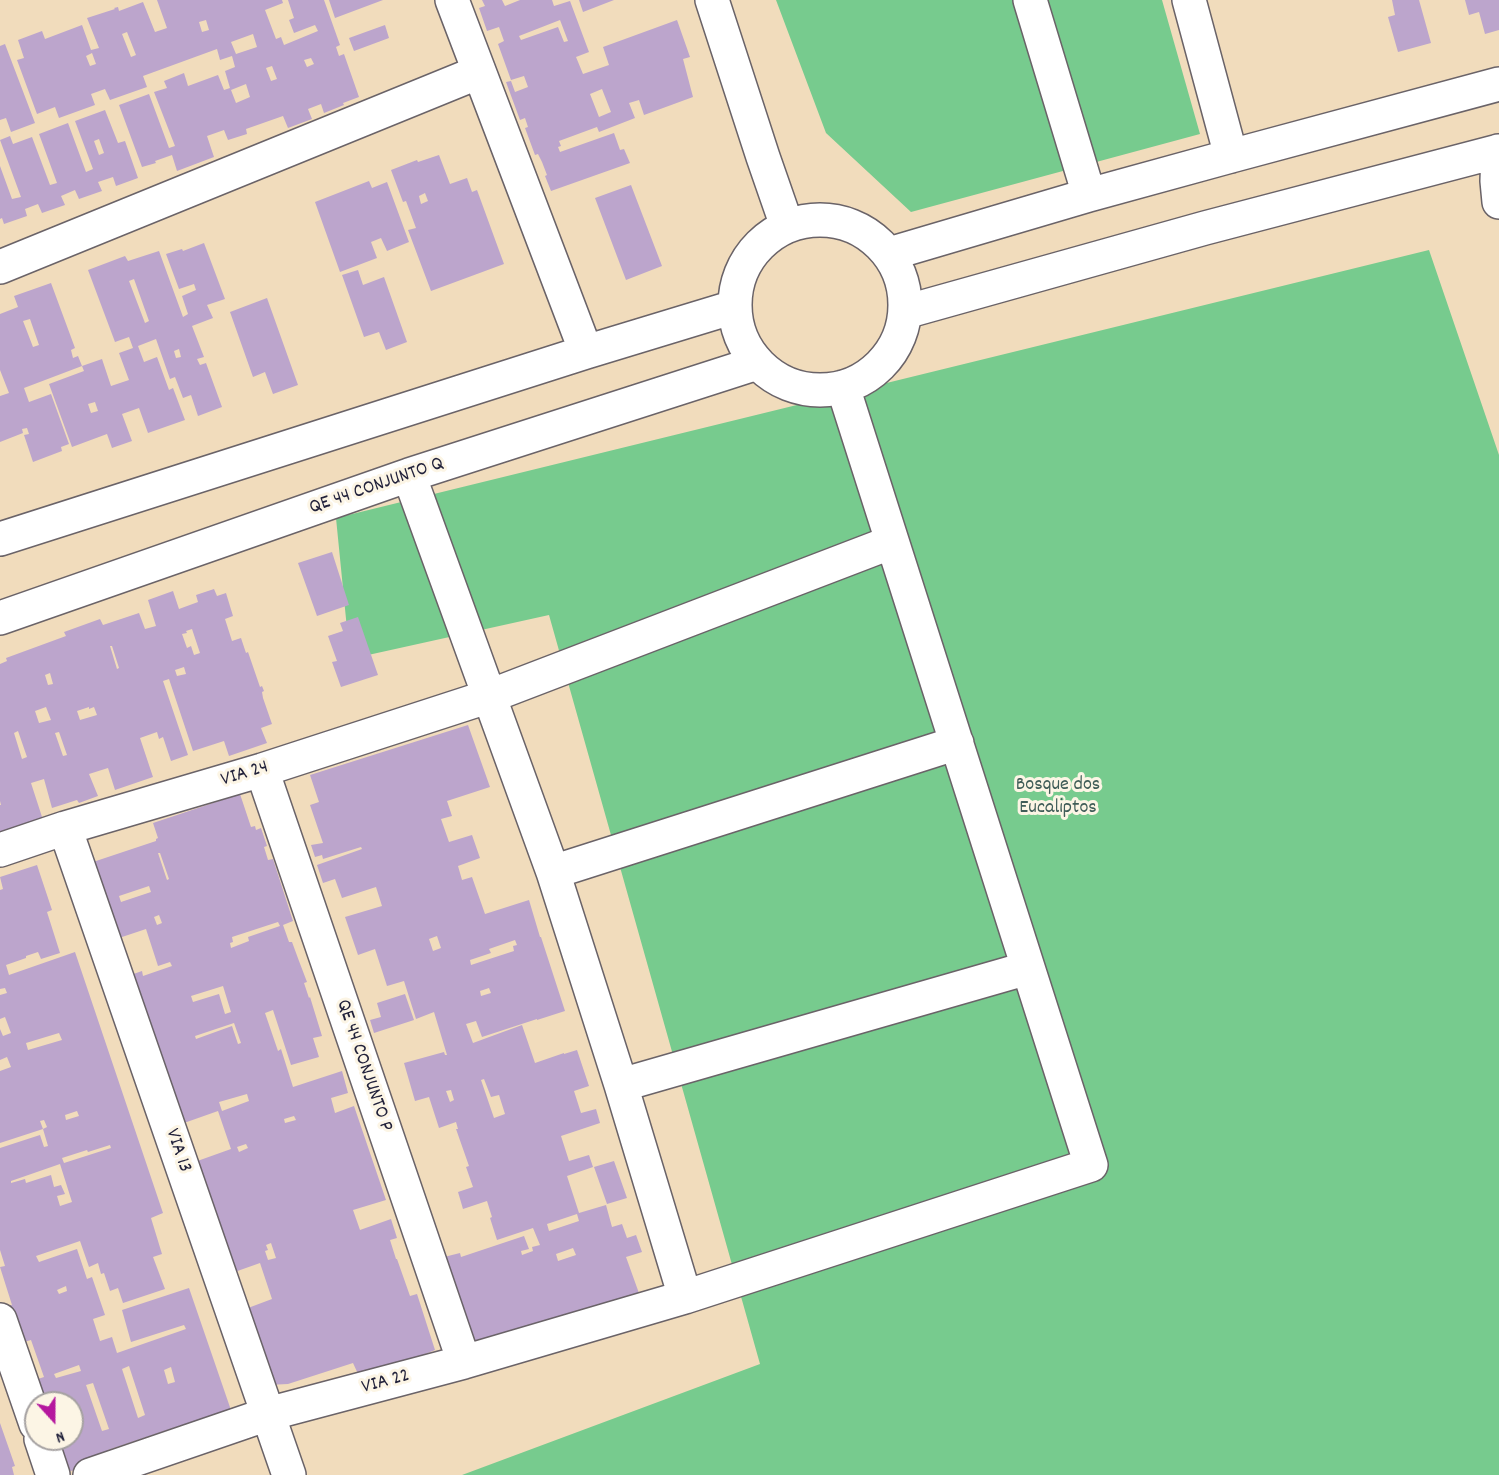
<!DOCTYPE html>
<html>
<head>
<meta charset="utf-8">
<style>
  body { margin:0 }
  #map { position:relative; width:1499px; height:1475px; overflow:hidden; background:#f1dcbc; font-family:Dekko,sans-serif }
  canvas { display:block }
  .north { position:absolute; left:24px; top:1391px; width:60px; height:60px; box-sizing:border-box; background:#fcf5e5; border:2px solid #a5a1a1; border-radius:50%; rotate:159deg; font-size:16px; font-weight:700; line-height:24px; text-align:center; color:#22223b }
  .north::after { content:''; display:block; margin:auto; width:21px; height:27px; background:#b5179e; clip-path:polygon(50% 0,100% 100%,50% 72%,0 100%) }
</style>
</head>
<body>
<div id="map">
<canvas width="1499" height="1475"></canvas>
<div class="north">N</div>
</div>
<script>
const c = document.querySelector('canvas').getContext('2d');
c.lineJoin = 'round';
function paint(path, color) { c.fillStyle = color; c.fill(path, 'evenodd'); }
const poly = rows => new Path2D(rows.map(r => 'M' + r).join(''));
function stroke(path, color, width, dash) { c.strokeStyle = color; c.lineWidth = width; c.lineCap = dash ? 'butt' : 'round'; c.setLineDash(dash || []); c.stroke(path); }
function write(font, color, halo, rows, align = 'center') {
  c.font = font + ' Dekko,sans-serif'; c.lineWidth = 6; c.setLineDash([]); c.textBaseline = 'middle'; c.strokeStyle = halo; c.fillStyle = color; for (const [text, x, y, turn = 0] of rows) {
    c.save(); c.translate(x, y); c.rotate((+turn || 0) * Math.PI / 180); c.textAlign = isNaN(turn) ? turn : align; if (halo) c.strokeText(text, 0, 0); c.fillText(text, 0, 0); c.restore();
  }
}
paint(poly([
  [776,0,1162,0,1200,134,911,212,826,133],
  [1429,250,1499,455,1499,1475,462,1475,760,1364,549,615,350,659,336,518]
]), '#77cb8e');
paint(poly([
  [157,0,282,0,283,3,265,10,276,39,281,37,284,45,318,31,315,25,294,33,289,20,294,18,288,0,324,0,340,45,336,47,339,56,344,54,359,97,343,103,344,105,324,113,321,104,308,109,312,119,288,128,283,116,246,129,247,134,228,140,224,130,207,136,214,157,177,171,172,155,155,161,156,163,142,167,119,105,149,94,169,148,175,146,154,92,167,88,164,81,184,73,188,86,218,75,224,90,230,88,225,71,235,67,232,56,220,60,217,49,143,76,147,87,110,100,105,89,91,94,95,105,59,118,55,107,37,114,17,60,24,58,18,40,42,31,45,39,82,25,91,50,99,48,87,18,115,9,114,8,118,7,119,11,143,2,155,32,167,28],
  [206,20,209,30,202,32,199,22],
  [127,32,136,55,131,57,122,34],
  [253,34,257,47,236,54,231,42],
  [92,53,96,64,90,66,86,56],
  [311,58,314,64,307,67,304,60],
  [272,66,277,79,271,81,266,68],
  [246,84,250,97,236,103,231,90],
  [329,0,383,0,335,18],
  [482,0,502,0,505,6,520,0,552,0,554,6,570,1,589,52,576,57,583,74,609,65,603,47,677,20,690,57,683,59,693,97,644,115,639,100,629,103,635,118,599,132,597,127,559,141,561,146,558,147,560,152,614,133,620,150,624,149,630,163,551,191,545,176,547,175,542,162,538,154,535,155,525,128,528,127,525,118,520,120,506,82,511,81,515,92,528,87,524,76,511,80,498,44,504,41,499,27,487,31,479,8,485,6],
  [560,20,568,41,564,42,558,27,521,40,519,36],
  [602,89,611,112,599,117,590,94],
  [579,0,614,0,583,12],
  [1392,0,1419,0,1431,43,1398,52,1388,17,1395,15],
  [1465,0,1499,0,1499,30,1485,34,1479,12,1469,15],
  [385,25,389,38,354,51,349,38],
  [5,44,35,123,11,132,6,118,0,120,0,46],
  [105,110,118,143,125,141,138,178,116,186,113,177,98,182,102,191,79,199,75,190,61,196,65,205,42,213,38,204,25,209,27,216,4,224,2,218,0,219,0,166,12,199,21,197,0,140,10,136,13,144,32,137,50,185,57,183,39,134,68,123,86,172,93,169,75,121],
  [99,139,104,153,99,155,94,141],
  [439,155,450,184,467,178,472,192,477,190,504,264,431,291,408,230,416,228,406,201,403,202,391,170,417,160,418,162],
  [425,193,428,201,421,204,419,196],
  [369,181,372,188,387,182,409,242,387,251,381,238,371,242,377,258,340,272,315,202],
  [631,185,662,266,626,280,595,198],
  [204,243,225,299,207,305,213,318,192,326,204,357,197,359,200,365,206,363,222,407,198,416,191,395,183,398,175,377,170,379,156,339,138,346,144,362,157,357,169,390,173,388,185,420,148,433,139,408,122,414,132,441,112,448,107,434,72,447,49,384,84,371,82,366,102,359,111,386,129,380,119,353,133,348,129,337,115,342,88,270,125,256,128,261,159,251,183,317,188,314,182,296,196,290,194,284,179,289,166,254,182,249,183,251],
  [134,279,149,321,145,323,129,281],
  [179,349,181,357,176,358,174,351],
  [95,402,98,411,91,413,88,404],
  [358,270,363,285,384,277,407,342,386,350,379,332,364,337,342,275],
  [51,283,75,348,71,350,73,358,78,356,82,366,24,388,29,402,51,394,69,444,61,447,62,451,33,462,24,435,29,434,27,428,22,429,23,433,0,442,0,396,9,393,0,370,0,314,18,307,14,296],
  [30,319,39,345,33,347,23,321],
  [267,298,298,385,273,394,265,372,253,377,230,312],
  [332,552,349,605,317,616,298,563],
  [214,589,217,596,226,593,233,616,225,619,232,641,241,638,246,653,248,652,260,687,262,686,264,691,262,692,263,698,272,724,261,728,267,743,229,756,224,741,193,751,169,679,163,681,188,755,171,761,163,737,159,739,157,732,140,738,153,777,115,790,108,768,89,774,98,796,79,803,77,800,52,808,44,779,31,783,43,820,0,833,0,805,1,805,0,801,0,664,7,661,6,658,66,636,64,632,100,619,103,625,139,613,145,629,156,626,148,600,173,591,179,609,198,602,196,595],
  [192,629,200,653,194,655,191,646,187,648,182,634,187,633,186,631],
  [110,646,112,646,119,668,117,669],
  [184,667,186,674,177,676,175,670],
  [50,673,53,684,48,685,45,675],
  [46,707,51,720,39,723,35,711],
  [89,707,89,709,94,707,97,715,80,720,77,711],
  [18,731,27,757,22,759,14,733],
  [59,732,67,755,63,756,55,733],
  [358,617,378,675,341,687,332,662,337,661,328,636,343,631,340,623],
  [468,725,490,787,447,801,452,816,441,819,449,842,472,835,480,858,458,866,462,880,472,877,485,914,529,900,540,937,541,937,565,1011,537,1020,537,1019,482,1037,476,1021,466,1024,473,1043,522,1025,535,1063,564,1053,564,1054,577,1050,589,1086,574,1091,581,1113,596,1109,600,1123,561,1136,569,1161,589,1155,593,1167,567,1176,579,1213,606,1205,612,1227,622,1224,627,1238,636,1235,642,1252,626,1257,640,1296,475,1347,444,1257,460,1253,461,1257,524,1236,529,1249,521,1251,522,1255,533,1251,532,1247,540,1245,533,1228,497,1240,490,1218,492,1217,487,1201,463,1209,458,1192,473,1187,466,1167,469,1166,456,1129,458,1129,456,1122,439,1128,429,1097,415,1101,404,1063,444,1052,445,1055,447,1055,434,1012,416,1019,404,981,387,986,375,949,358,955,345,917,382,906,376,887,342,898,335,879,323,883,317,865,362,849,361,847,323,859,322,855,315,857,311,845,323,843,310,805,319,802,310,775],
  [437,936,441,948,433,951,429,939],
  [515,940,517,945,513,946,514,951,471,965,470,960,491,953,489,949],
  [489,988,491,993,481,996,480,991],
  [484,1079,491,1097,499,1095,505,1114,494,1118,481,1080],
  [451,1090,454,1100,450,1102,446,1091],
  [577,1214,579,1221,549,1231,547,1224],
  [573,1248,576,1255,558,1261,556,1254],
  [240,794,251,827,255,826,256,830,261,828,267,846,264,847,268,860,273,859,293,921,283,925,289,942,292,942,299,961,307,982,304,983,309,998,310,997,322,1036,313,1038,319,1057,291,1065,273,1010,265,1013,278,1051,281,1049,293,1087,342,1071,348,1093,331,1098,335,1113,354,1106,386,1200,353,1210,360,1230,391,1219,397,1238,390,1240,396,1259,397,1259,410,1296,417,1294,435,1350,406,1362,405,1360,359,1376,353,1363,288,1384,268,1385,240,1311,272,1299,260,1263,229,1274,189,1164,231,1149,218,1111,184,1123,172,1087,166,1089,125,977,142,971,143,976,172,966,170,962,158,966,146,929,113,940,87,864,156,841,156,839,158,838,153,823],
  [158,853,160,853,169,879,167,880],
  [149,886,151,892,121,902,119,896],
  [159,915,162,923,157,925,154,917],
  [278,922,280,926,248,937,249,941,231,948,230,943,233,942,232,937],
  [223,986,231,1012,225,1014,219,994,193,1002,191,996],
  [234,1023,241,1043,238,1044,232,1026,196,1039,195,1036],
  [247,1094,249,1101,222,1111,219,1102],
  [294,1116,296,1120,285,1123,284,1119],
  [246,1144,248,1148,239,1152,237,1147],
  [271,1243,276,1258,268,1260,265,1251,268,1250,266,1245],
  [37,865,52,910,47,912,60,953,41,959,38,952,26,956,26,958,6,965,9,975,75,952,163,1213,151,1218,162,1254,153,1257,165,1289,123,1303,118,1288,110,1291,104,1273,101,1274,98,1263,89,1267,80,1241,36,1256,39,1262,77,1249,87,1279,92,1277,105,1315,93,1319,100,1341,112,1337,117,1353,186,1329,184,1325,131,1342,122,1310,189,1288,233,1416,185,1435,182,1425,108,1450,111,1457,71,1471,59,1463,51,1439,72,1439,72,1403,39,1403,32,1381,44,1377,31,1340,24,1342,7,1306,12,1305,0,1267,5,1266,0,1250,0,1148,40,1135,44,1147,48,1146,43,1129,47,1127,44,1120,40,1121,43,1129,0,1143,0,1071,11,1067,7,1057,0,1060,0,1029,3,1036,11,1033,5,1017,0,1019,0,995,7,993,5,988,0,989,0,890,3,889,0,877],
  [59,1033,62,1040,28,1050,26,1043],
  [77,1111,79,1116,66,1120,65,1115],
  [110,1145,111,1148,64,1163,62,1158,87,1150,88,1152],
  [60,1164,72,1202,60,1206,57,1196,65,1194,61,1185,54,1187,51,1175,26,1183,25,1179,11,1183,11,1181],
  [66,1286,67,1291,59,1294,57,1290],
  [79,1365,81,1371,56,1378,54,1374],
  [129,1366,145,1415,138,1418,122,1369],
  [171,1367,175,1382,168,1384,164,1370],
  [93,1383,109,1429,102,1431,86,1385],
  [405,994,414,1020,374,1033,370,1020,381,1017,377,1003],
  [614,1161,627,1198,607,1204,594,1167],
  [0,1423,15,1466,12,1467,14,1475,0,1475]
]), '#bca5cc');
const minor = poly([
  [452,0,586,352],
  [712,0,763,157,787,226],
  [1030,0,1089,195],
  [1189,0,1231,156],
  [1498,151,1497,181,1499,202],
  '735 305a85 85 0 1 1 170 0a85 85 0 1 1-170 0Z',
  [889,254,1089,195,1231,156,1499,84],
  [0,267,479,72],
  [905,312,1205,228,1499,151],
  [409,475,553,872,621,1085,685,1297],
  [0,539,586,352,734,307],
  [0,618,409,475,757,363],
  [262,770,464,1362],
  [65,828,289,1475],
  [0,850,65,828,262,770,490,696,892,542],
  [553,872,957,743],
  [621,1085,1028,968],
  [0,1320,36,1424],
  [41,1439,53,1475],
  [90,1475,268,1414,464,1362,685,1297,1091,1165,843,387]
]);
stroke(minor, '#6a6368', 36);
stroke(minor, '#fff', 33);
write('20px', '#22223b', '#fcf5e5', [
  ["QE 44 CONJUNTO Q",377,487,-19],
  ["VIA 24",245,775,-17],
  ["QE 44 CONJUNTO P",363,1066,71],
  ["VIA 13",177,1151,71],
  ["VIA 22",386,1383,-15]
]);
write('20px', '#405d58', '#fcf5e5', [
  ["Bosque dos",1058,786],
  ["Eucaliptos",1058,809]
]);
</script>
</body>
</html>
